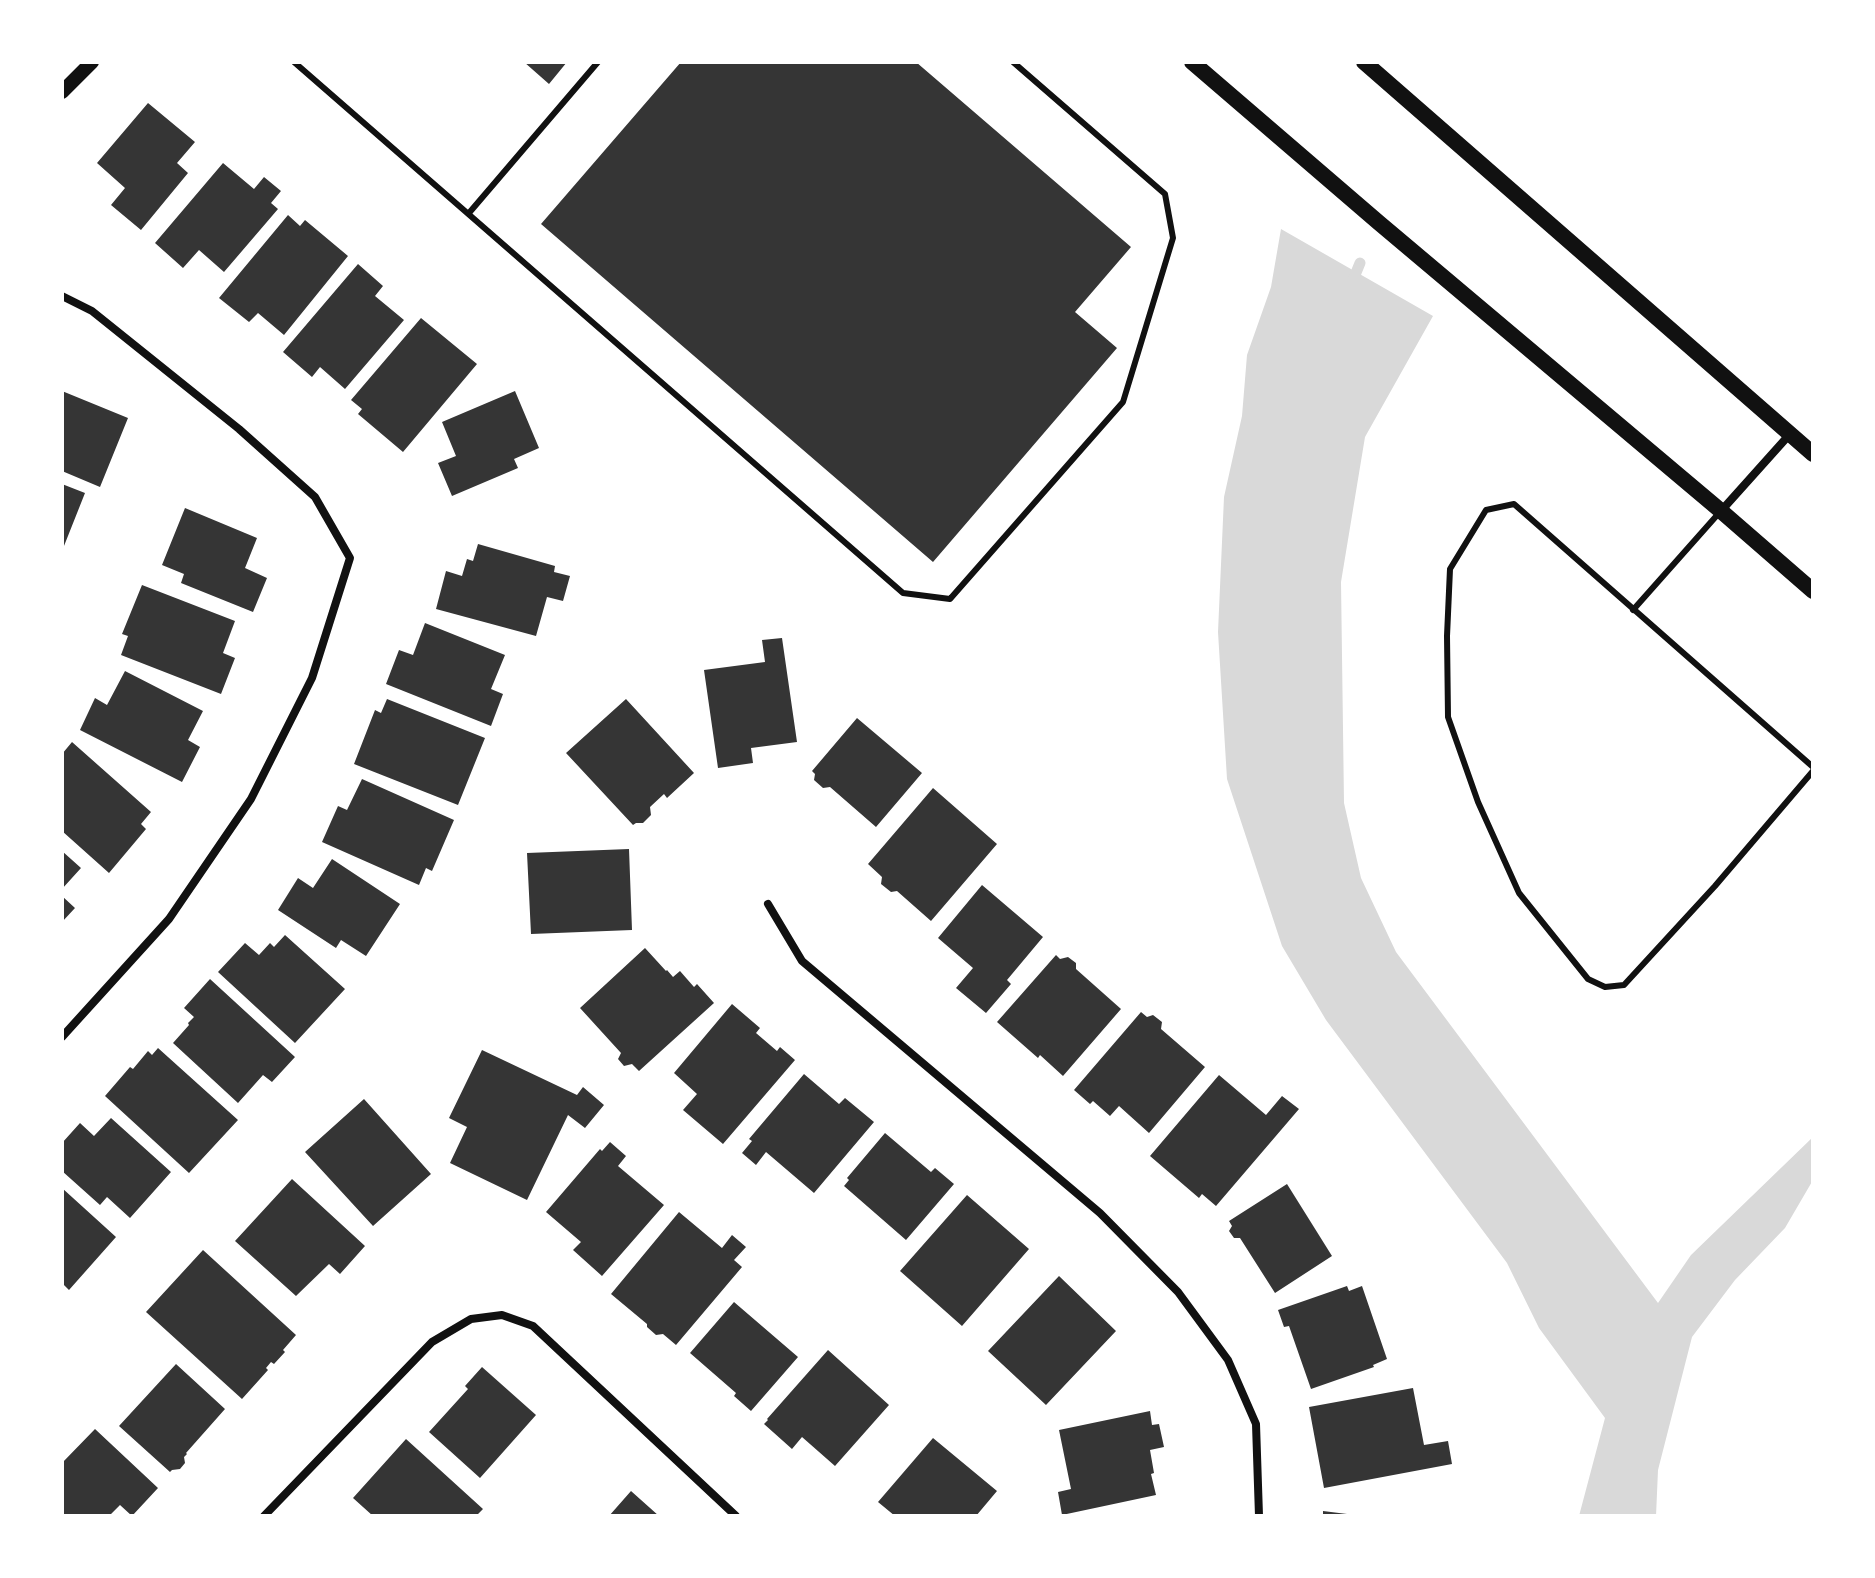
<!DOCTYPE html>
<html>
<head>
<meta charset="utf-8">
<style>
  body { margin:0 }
  #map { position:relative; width:1875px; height:1578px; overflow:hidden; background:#fff; font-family:Signika,sans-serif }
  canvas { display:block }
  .frame { position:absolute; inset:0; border:64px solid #fff; pointer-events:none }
</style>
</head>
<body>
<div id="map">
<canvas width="1875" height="1578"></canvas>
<div class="frame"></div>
</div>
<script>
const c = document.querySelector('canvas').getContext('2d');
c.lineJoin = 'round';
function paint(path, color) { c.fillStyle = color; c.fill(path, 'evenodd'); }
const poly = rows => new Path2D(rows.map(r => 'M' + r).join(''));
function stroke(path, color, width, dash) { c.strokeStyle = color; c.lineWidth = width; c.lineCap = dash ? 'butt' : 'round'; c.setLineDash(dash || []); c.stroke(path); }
paint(poly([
  [1281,229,1433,316,1365,437,1341,582,1344,803,1361,878,1396,952,1658,1303,1691,1255,1813,1137,1813,1180,1785,1228,1735,1280,1692,1337,1658,1470,1656,1516,1579,1516,1605,1418,1539,1328,1507,1263,1326,1020,1282,946,1227,779,1218,632,1224,497,1242,416,1247,355,1271,287]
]), '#d9d9d9');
stroke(poly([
  [1351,285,1360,263]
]), '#d9d9d9', 11);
paint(poly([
  [524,62,567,62,549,84],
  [681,62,916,62,1131,247,1075,312,1117,348,933,562,541,224],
  [148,103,195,142,177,163,188,173,141,230,111,205,125,188,97,163],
  [223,163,254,189,264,177,281,191,271,203,278,209,224,272,199,250,183,268,155,243],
  [288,215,300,226,305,220,348,256,284,335,258,313,249,322,219,298],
  [358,264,383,286,375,296,404,320,345,389,320,367,312,377,283,352],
  [421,318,477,364,403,452,358,414,362,409,351,400],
  [62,391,128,418,100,487,62,471],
  [515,391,539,448,514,459,518,468,452,496,438,463,456,456,442,422],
  [62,484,85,493,62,551],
  [185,508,257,538,245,568,267,578,253,612,181,583,184,574,162,565],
  [478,544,555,566,554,572,570,576,563,601,547,597,536,636,436,609,446,571,462,576,467,559,473,561],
  [142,585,235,621,223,653,235,658,221,694,121,655,128,636,122,634],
  [425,623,505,655,491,689,503,694,491,726,386,684,399,650,413,655],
  [782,638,797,742,751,748,753,763,718,768,704,670,765,662,762,640],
  [125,671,203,711,188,740,200,747,182,782,80,730,95,698,107,705],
  [387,699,485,738,458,805,354,764,375,710,381,713],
  [626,699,694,773,667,798,664,794,650,807,651,815,643,823,636,823,633,825,566,753],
  [857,718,922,773,876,827,830,787,823,788,814,780,815,774,812,771],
  [72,742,151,812,141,824,146,829,109,873,62,831,62,754],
  [362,779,454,820,432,871,426,868,419,885,322,842,338,806,347,810],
  [933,788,997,844,931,921,897,891,891,892,881,884,882,877,868,864],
  [629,849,632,930,531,934,527,853],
  [62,851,81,868,62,889],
  [332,859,400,904,366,956,341,940,336,948,278,910,298,878,313,888],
  [982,885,1043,937,1007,980,1011,984,986,1013,956,988,973,968,938,938],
  [62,896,75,908,62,922],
  [285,935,345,989,295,1043,218,972,245,943,259,955,270,943,274,947],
  [645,948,666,971,667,970,673,977,680,971,694,987,697,984,714,1003,639,1071,632,1064,624,1066,618,1059,621,1053,580,1008],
  [1056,955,1060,959,1068,957,1076,963,1076,969,1121,1009,1063,1076,1040,1055,1038,1058,997,1022],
  [210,979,295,1057,272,1082,263,1075,238,1103,173,1043,189,1025,188,1023,194,1017,184,1008],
  [732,1004,760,1028,756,1033,777,1051,780,1047,795,1060,723,1144,683,1110,697,1094,674,1073],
  [1141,1012,1147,1017,1153,1015,1162,1022,1161,1029,1205,1067,1149,1133,1119,1106,1110,1116,1093,1101,1090,1104,1074,1090],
  [158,1048,238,1120,189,1173,105,1096,130,1067,133,1069,148,1051,152,1055],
  [482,1050,577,1095,583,1087,604,1105,585,1128,568,1115,527,1200,450,1163,467,1127,449,1118],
  [804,1074,839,1104,845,1098,874,1122,814,1193,766,1152,756,1165,742,1153,752,1141,749,1139],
  [1219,1075,1266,1115,1282,1096,1299,1109,1216,1206,1202,1194,1199,1198,1150,1156],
  [364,1099,431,1174,373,1226,305,1152],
  [111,1118,171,1172,130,1218,107,1197,100,1205,62,1171,62,1143,80,1123,94,1136],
  [885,1133,931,1172,935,1168,954,1184,906,1240,844,1186,849,1180,847,1178],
  [610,1142,626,1156,618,1166,664,1205,602,1276,573,1250,581,1242,546,1212,600,1149,602,1151],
  [292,1179,365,1246,340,1274,329,1264,296,1296,235,1241],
  [1287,1184,1332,1256,1275,1293,1240,1238,1234,1238,1229,1231,1232,1226,1229,1221],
  [62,1188,116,1237,69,1290,62,1283],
  [967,1195,1029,1249,962,1326,900,1271],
  [679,1212,722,1248,732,1235,746,1247,734,1260,742,1267,676,1345,663,1334,656,1335,647,1327,647,1324,611,1294],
  [203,1250,296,1335,283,1350,285,1352,274,1364,271,1362,266,1368,268,1370,242,1399,146,1312],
  [1059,1276,1116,1331,1046,1405,988,1351],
  [1347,1286,1349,1291,1362,1286,1387,1359,1373,1365,1374,1367,1311,1389,1289,1326,1284,1327,1278,1310],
  [734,1302,798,1357,751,1411,734,1396,736,1393,690,1353],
  [828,1350,889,1405,835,1466,802,1437,792,1449,764,1424,768,1420,767,1419],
  [176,1364,225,1409,186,1453,187,1454,184,1457,185,1463,180,1469,172,1470,170,1472,119,1426],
  [482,1367,536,1415,480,1478,429,1432,468,1389,465,1386],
  [1413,1388,1424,1445,1448,1441,1452,1464,1324,1488,1309,1407],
  [1150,1411,1152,1425,1159,1424,1164,1447,1150,1450,1154,1473,1151,1474,1156,1495,1062,1515,1058,1492,1071,1489,1059,1430],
  [95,1429,158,1488,132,1516,120,1505,111,1514,114,1516,62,1516,62,1463],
  [933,1438,997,1491,976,1516,895,1516,878,1502],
  [406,1439,483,1509,476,1516,373,1516,353,1498],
  [631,1491,659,1516,609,1516],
  [1323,1511,1347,1514,1346,1516,1323,1516]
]), '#353535');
stroke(poly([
  [294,62,903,593,950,599,1123,402,1173,238,1165,194,1013,62],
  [469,213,598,62],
  [1633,610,1719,513],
  [1813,767,1514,504,1486,510,1450,569,1447,636,1448,717,1478,802,1519,893,1588,979,1605,987,1624,985,1715,886,1813,771]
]), '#111', 6);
stroke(poly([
  [62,296,92,311,239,429,315,497,350,558,312,678,251,799,169,919,62,1037],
  [1721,511,1790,434],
  [768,904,802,961,1100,1213,1178,1292,1228,1360,1256,1424,1259,1516],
  [264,1516,432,1342,471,1319,502,1315,533,1326,736,1516]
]), '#111', 8);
stroke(poly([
  [62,92,92,62]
]), '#111', 14);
stroke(poly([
  [1192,62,1378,222,1721,511,1813,591],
  [1364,62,1813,454]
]), '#111', 16);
</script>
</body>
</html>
